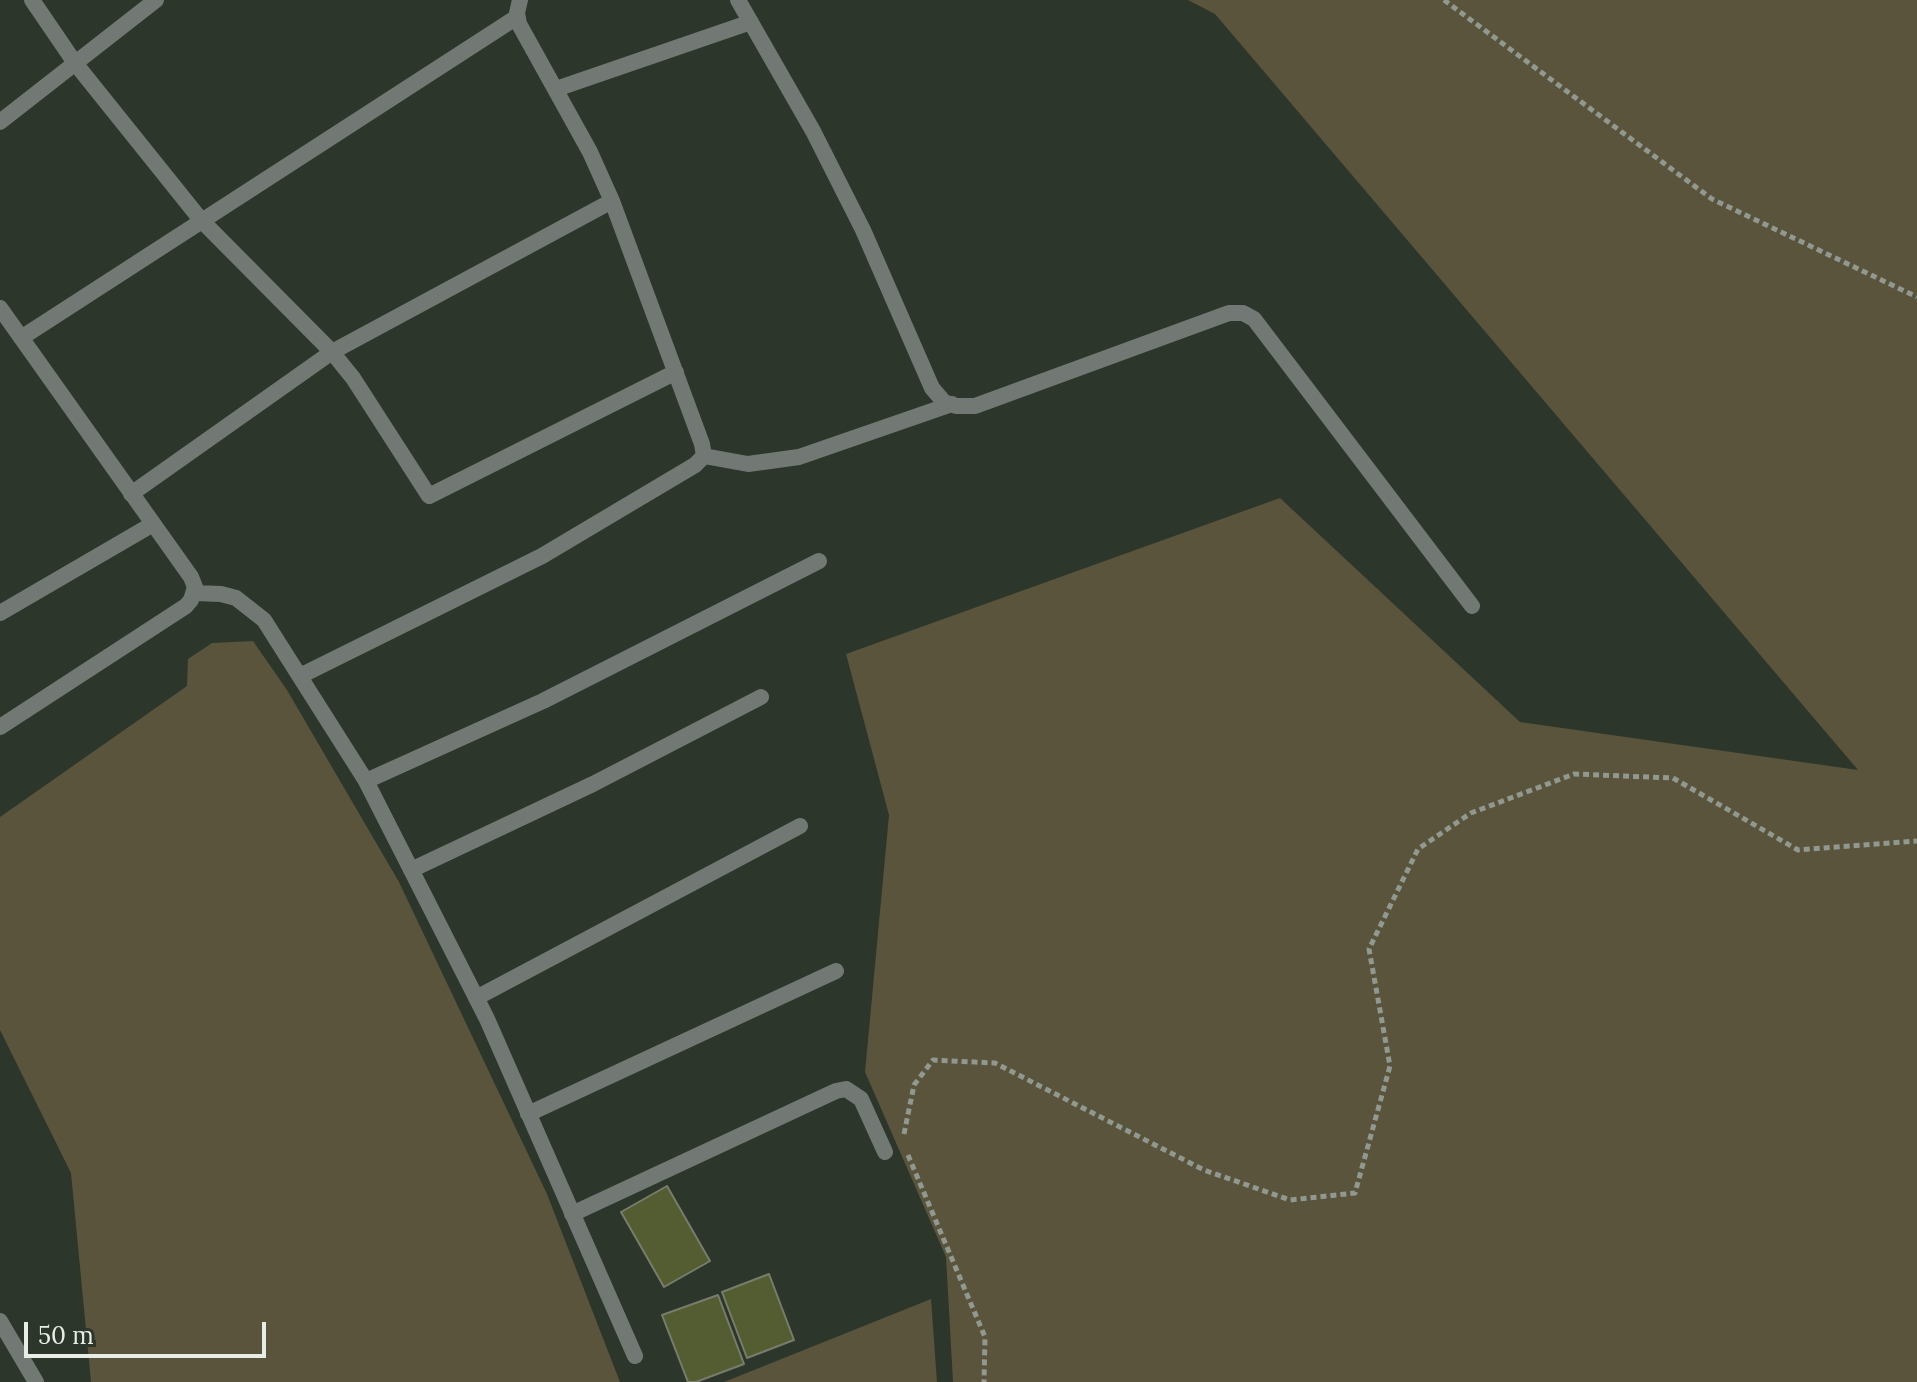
<!DOCTYPE html>
<html>
<head>
<meta charset="utf-8">
<style>
  body { margin:0 }
  #map { position:relative; width:1917px; height:1382px; overflow:hidden; background:#2d362a; font-family:Lora,serif }
  canvas { display:block }
  .scale { position:absolute; left:24px; top:1322px; width:242px; height:36px; box-sizing:border-box; border:4px solid #e8eee7; border-top:0; padding-left:10px; font-size:24px; line-height:28px; white-space:nowrap; color:#e8eee7; -webkit-text-stroke:6px #2d362a; paint-order:stroke }
</style>
</head>
<body>
<div id="map">
<canvas width="1917" height="1382"></canvas>
<div class="scale">50 m</div>
</div>
<script>
const c = document.querySelector('canvas').getContext('2d');
c.lineJoin = 'round';
function paint(path, color) { c.fillStyle = color; c.fill(path, 'evenodd'); }
const poly = rows => new Path2D(rows.map(r => 'M' + r).join(''));
function stroke(path, color, width, dash) { c.strokeStyle = color; c.lineWidth = width; c.lineCap = dash ? 'butt' : 'round'; c.setLineDash(dash || []); c.stroke(path); }
paint(poly([
  [1188,0,1917,0,1917,1382,953,1382,946,1257,865,1072,889,815,846,654,1280,498,1520,722,1858,770,1215,14],
  [253,641,287,690,399,882,547,1194,620,1382,91,1382,71,1173,0,1030,0,817,187,686,188,659,212,643],
  [931,1299,937,1382,724,1382]
]), '#59543b');
const building = poly([
  [667,1186,710,1261,664,1287,621,1212,667,1186],
  [769,1274,794,1340,747,1358,722,1292,769,1274],
  [718,1295,744,1364,696,1382,688,1382,662,1315,718,1295]
]);
paint(building, '#545d32');
stroke(building, '#787c6c', 2);
stroke(poly([
  [1444,0,1712,199,1917,297],
  [904,1134,914,1085,933,1060,995,1063,1204,1170,1290,1200,1355,1193,1390,1066,1369,949,1418,849,1471,813,1574,774,1673,778,1798,850,1917,841],
  [908,1155,985,1337,984,1382]
]), '#91988f', 5, [6, 4]);
stroke(poly([
  [32,0,75,63,201,220,332,352,353,378,429,496,676,372],
  [738,0,813,131,863,230,932,388,944,402,956,406,975,406,1229,313,1243,313,1254,319,1472,606],
  [556,89,751,22],
  [0,122,156,0],
  [0,308,191,577,195,587,191,600,186,606,0,727],
  [21,338,517,17],
  [704,456,748,464,799,457,952,404],
  [131,494,332,352,612,201],
  [195,593,221,594,236,598,264,620,366,781,487,1019,635,1356],
  [0,613,153,524],
  [300,676,542,556,695,465,704,456,702,444,612,201,590,152,519,24,517,13,520,0],
  [366,781,543,701,819,561],
  [411,870,593,784,761,697],
  [476,998,800,826],
  [528,1114,836,971],
  [572,1214,836,1091,846,1089,861,1099,885,1152],
  [0,1321,36,1382]
]), '#727974', 16);
</script>
</body>
</html>
